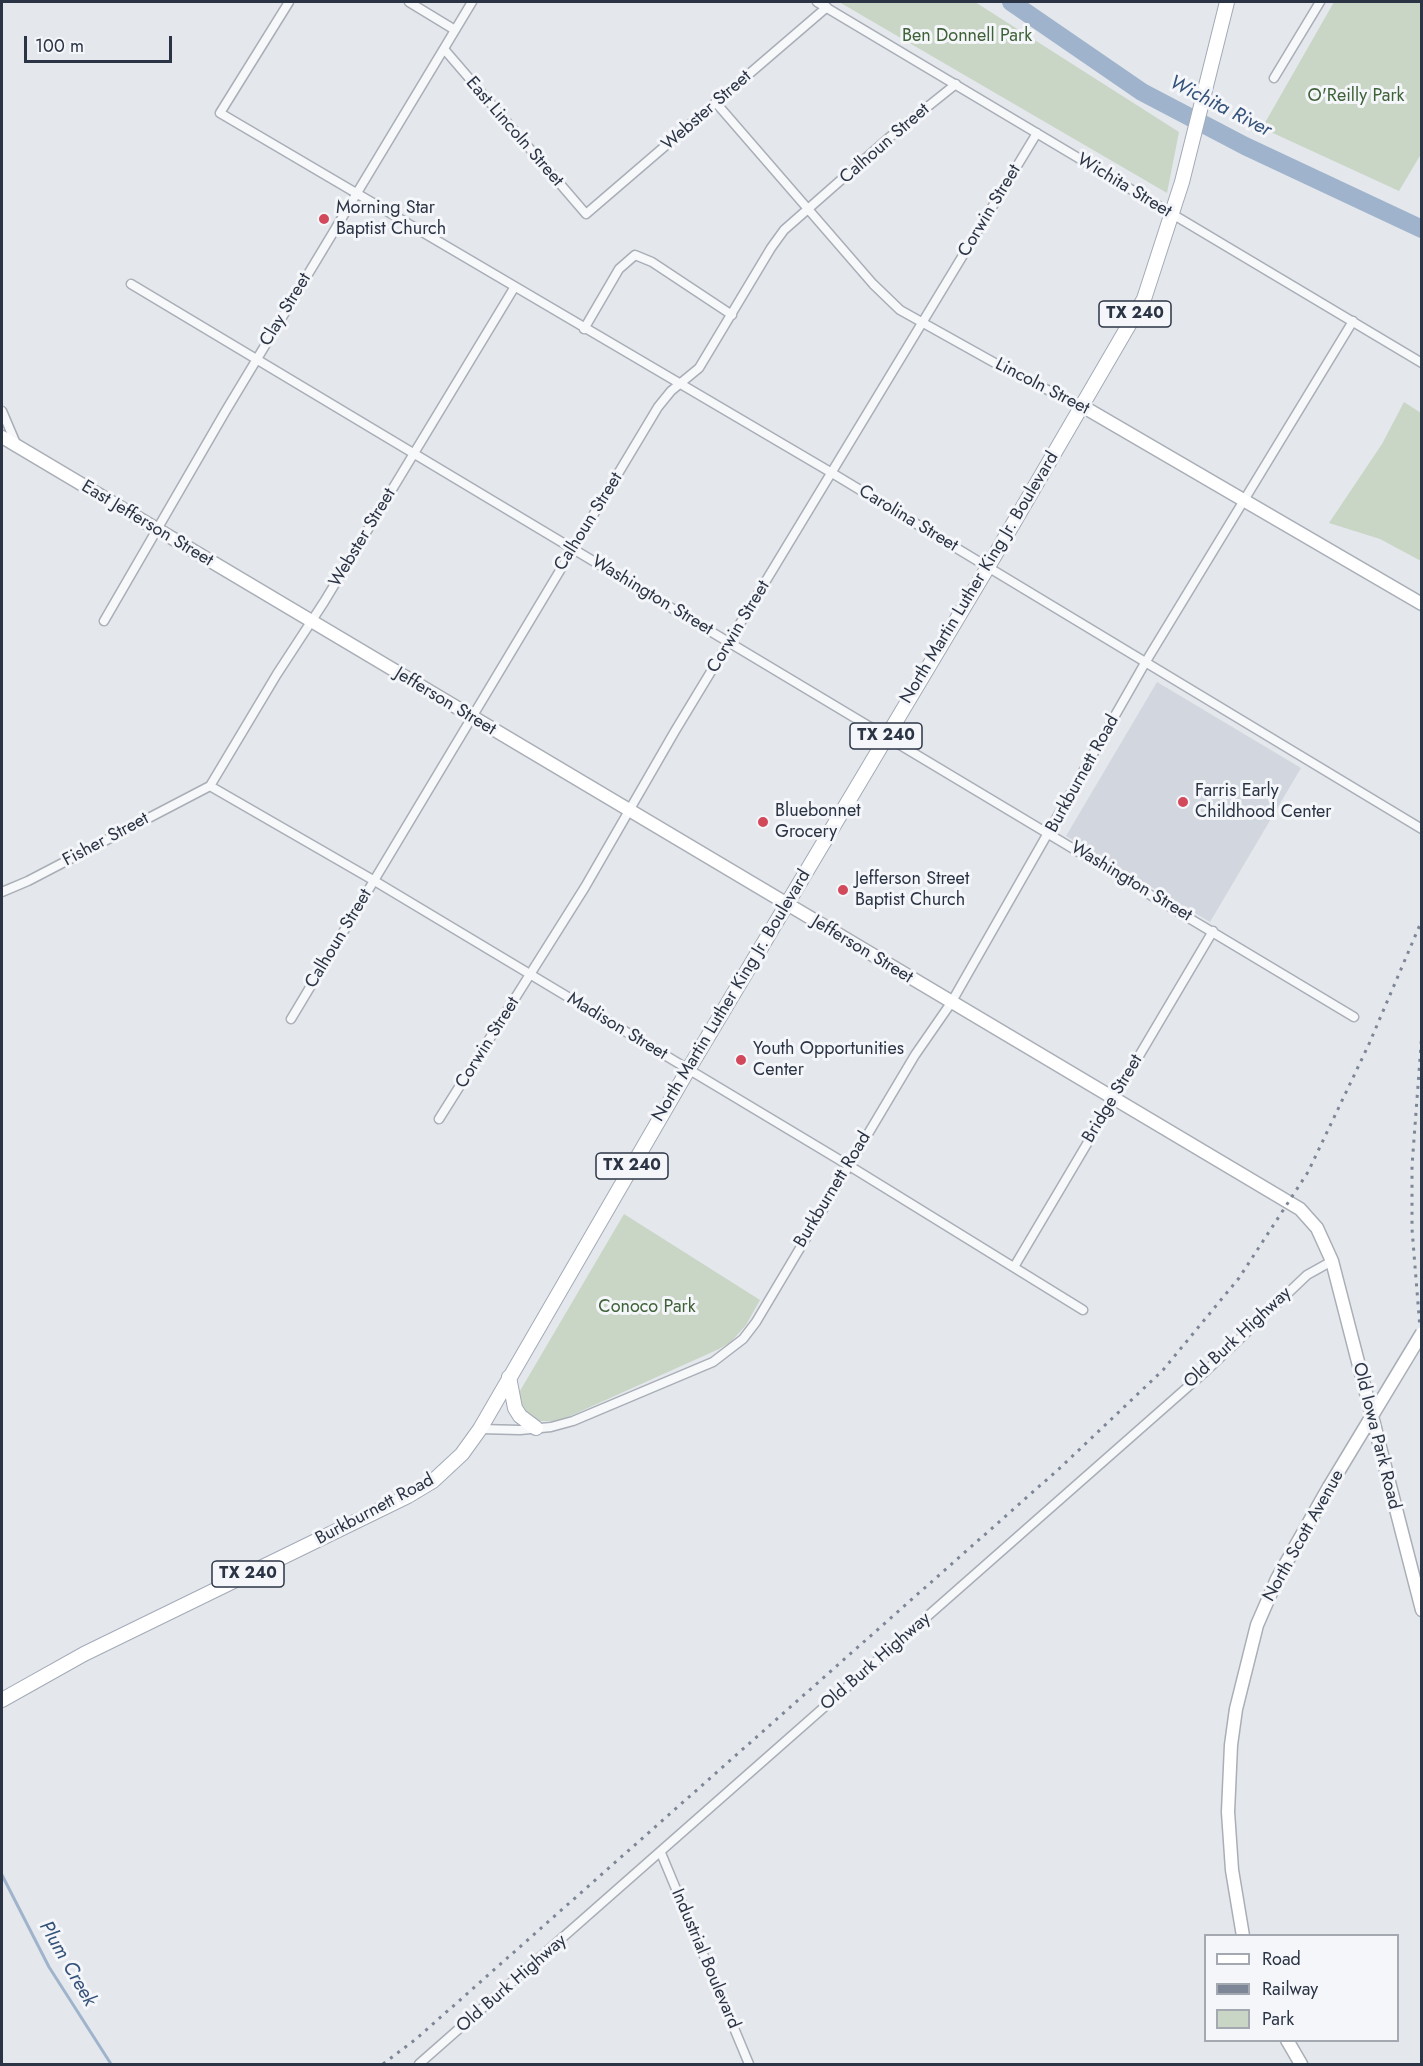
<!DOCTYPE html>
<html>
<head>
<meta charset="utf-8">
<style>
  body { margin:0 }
  #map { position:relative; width:1423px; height:2066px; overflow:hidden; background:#e4e7ec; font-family:Jost,sans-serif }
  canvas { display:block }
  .frame { position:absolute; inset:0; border:3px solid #2b3445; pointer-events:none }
  .legend { position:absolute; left:1204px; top:1934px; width:195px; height:108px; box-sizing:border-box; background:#f4f6f9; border:2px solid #a4a8b1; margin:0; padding:8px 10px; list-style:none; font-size:18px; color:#2b3445 }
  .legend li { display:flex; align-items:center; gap:12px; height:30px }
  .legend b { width:30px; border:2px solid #a4a8b1 }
  .scale { position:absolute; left:24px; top:36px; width:148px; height:27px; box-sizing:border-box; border:3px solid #2b3445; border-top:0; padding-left:8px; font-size:18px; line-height:21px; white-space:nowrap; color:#2b3445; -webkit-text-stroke:4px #f4f6f9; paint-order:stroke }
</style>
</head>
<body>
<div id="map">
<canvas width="1423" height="2066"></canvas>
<div class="frame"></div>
<ul class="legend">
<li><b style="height:8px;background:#fff"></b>Road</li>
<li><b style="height:8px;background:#7d8696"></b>Railway</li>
<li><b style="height:16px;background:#c9d6c5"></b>Park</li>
</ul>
<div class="scale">100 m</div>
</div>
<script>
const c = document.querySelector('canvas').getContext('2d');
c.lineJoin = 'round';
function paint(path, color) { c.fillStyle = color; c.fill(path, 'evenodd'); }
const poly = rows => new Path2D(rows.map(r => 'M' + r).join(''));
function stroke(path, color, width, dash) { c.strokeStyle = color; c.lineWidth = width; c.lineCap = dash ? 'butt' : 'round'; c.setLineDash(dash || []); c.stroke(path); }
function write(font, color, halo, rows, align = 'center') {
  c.font = font + ' Jost,sans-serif'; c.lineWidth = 6; c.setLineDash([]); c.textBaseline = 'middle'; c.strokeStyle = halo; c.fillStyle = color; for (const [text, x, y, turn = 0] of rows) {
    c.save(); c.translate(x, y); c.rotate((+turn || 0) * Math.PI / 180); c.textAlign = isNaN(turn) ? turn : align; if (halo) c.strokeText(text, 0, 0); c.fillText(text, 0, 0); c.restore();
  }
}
paint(poly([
  [1157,682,1301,768,1210,922,1066,836]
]), '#d2d6de');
paint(poly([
  [839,2,975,2,1179,132,1167,193],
  [1334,2,1421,2,1421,154,1399,191,1262,128],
  [1404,402,1421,413,1421,561,1380,539,1329,523,1382,444],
  [624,1214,760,1300,746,1325,731,1342,719,1349,559,1421,535,1421,526,1417,517,1396]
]), '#c9d6c5');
stroke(poly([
  [2,1875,49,1967,111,2064]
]), '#9fb4cc', 3);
stroke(poly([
  [1011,2,1142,92,1245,146,1422,229]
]), '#9fb4cc', 18);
const street = poly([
  [289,2,220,113,832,473,1422,829],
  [409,2,455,30],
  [817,2,1422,363],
  [444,49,586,214,827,7],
  [1274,78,1320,2],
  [717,104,873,284,900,310,1020,377,1082,406],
  [131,284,1354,1017],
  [584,329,619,269,635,255,652,262,732,315],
  [2,411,17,446],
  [104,621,225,412,472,2],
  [210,786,373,880,848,1165,1083,1310],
  [210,786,277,674,324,602,514,288],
  [2,892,28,881,210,786],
  [291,1019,658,407,671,391,699,368,771,248,784,230,891,136,956,84],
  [439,1119,585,887,675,731,1037,133],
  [1014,1267,1213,931],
  [480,1429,520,1430,551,1427,573,1421,713,1362,743,1339,756,1322,915,1055,951,1003,1145,663,1353,321],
  [661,1853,749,2064],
  [419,2064,1207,1370,1307,1275,1332,1261]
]);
const secondary = poly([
  [1082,406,1422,604],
  [2,437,1300,1209,1317,1228,1332,1261,1422,1610],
  [1243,1936,1232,1870,1228,1812,1231,1745,1236,1709,1257,1625,1277,1579,1329,1487],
  [1287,2040,1301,2064]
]);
const primary = poly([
  [509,1377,515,1408,520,1416,536,1428],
  [2,1700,84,1654,408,1496,433,1481,462,1454,480,1429,688,1070,988,567,1144,299,1182,182,1227,2]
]);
stroke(street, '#a9aeb7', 11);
stroke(secondary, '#a9aeb7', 15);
stroke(primary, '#a3abb8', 16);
stroke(street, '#f7f8fa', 8);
stroke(secondary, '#fff', 12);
stroke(primary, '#fff', 14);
stroke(poly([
  [1422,1032,1412,1166,1412,1229,1422,1353],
  [1422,1161,1422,1232],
  [383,2064,416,2039,1061,1467,1163,1370,1239,1278,1308,1172,1369,1044,1422,920]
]), '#7d8696', 3, [3, 6]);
const secondaryBridge = poly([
  [1329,1487,1422,1333]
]);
stroke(secondaryBridge, '#a9aeb7', 15, []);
stroke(secondaryBridge, '#fff', 12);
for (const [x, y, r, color] of [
  [324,219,6,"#d1495b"],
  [1183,802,6,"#d1495b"],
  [763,822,6,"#d1495b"],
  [843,890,6,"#d1495b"],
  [741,1060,6,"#d1495b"]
]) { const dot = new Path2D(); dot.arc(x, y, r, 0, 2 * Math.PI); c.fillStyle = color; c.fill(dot); stroke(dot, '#f4f6f9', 2); }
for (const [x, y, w] of [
  [1135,314,72],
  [886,736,72],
  [632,1166,72],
  [248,1574,72]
]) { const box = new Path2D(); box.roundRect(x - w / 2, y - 13, w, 26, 4.5); c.fillStyle = '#f4f6f9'; c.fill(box); stroke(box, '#2b3445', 1.5); }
write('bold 16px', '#2b3445', null, [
  ["TX 240",1135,314],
  ["TX 240",886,736],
  ["TX 240",632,1166],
  ["TX 240",248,1574]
]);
write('18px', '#3f6138', '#f4f6f9', [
  ["Ben Donnell Park",967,37],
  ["O'Reilly Park",1356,97],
  ["Conoco Park",647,1308]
]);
write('18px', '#2b3445', '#f4f6f9', [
  ["Webster Street",707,111,-41],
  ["East Lincoln Street",514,132,49],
  ["Calhoun Street",885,144,-41],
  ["Wichita Street",1124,186,31],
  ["Corwin Street",990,211,-59],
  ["Clay Street",286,310,-59],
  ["Lincoln Street",1042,387,27],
  ["Carolina Street",908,519,31],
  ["Calhoun Street",589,522,-58],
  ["East Jefferson Street",147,524,31],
  ["Webster Street",363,538,-59],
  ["North Martin Luther King Jr. Boulevard",980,578,-59],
  ["Washington Street",652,596,31],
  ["Corwin Street",739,627,-59],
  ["Jefferson Street",445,702,31],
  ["Burkburnett Road",1083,774,-61],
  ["Fisher Street",106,840,-28],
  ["Washington Street",1131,882,31],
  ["Calhoun Street",339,939,-59],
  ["Jefferson Street",862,950,31],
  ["North Martin Luther King Jr. Boulevard",732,996,-59],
  ["Madison Street",617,1027,31],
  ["Corwin Street",488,1043,-58],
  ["Bridge Street",1113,1099,-59],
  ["Burkburnett Road",833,1190,-59],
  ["Old Burk Highway",1238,1338,-43],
  ["Old Iowa Park Road",1376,1436,76],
  ["Burkburnett Road",375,1510,-28],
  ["North Scott Avenue",1304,1536,-61],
  ["Old Burk Highway",876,1662,-41],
  ["Industrial Boulevard",705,1959,67],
  ["Old Burk Highway",512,1984,-41]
]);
write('18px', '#2b3445', '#f4f6f9', [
  ["Morning Star",336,209],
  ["Baptist Church",336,230],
  ["Farris Early",1195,792],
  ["Childhood Center",1195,813],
  ["Bluebonnet",775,812],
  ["Grocery",775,833],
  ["Jefferson Street",855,880],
  ["Baptist Church",855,901],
  ["Youth Opportunities",753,1050],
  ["Center",753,1071]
], 'left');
write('italic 20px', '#34527a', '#f4f6f9', [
  ["Wichita River",1220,107,27],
  ["Plum Creek",67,1964,60]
]);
</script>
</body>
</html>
